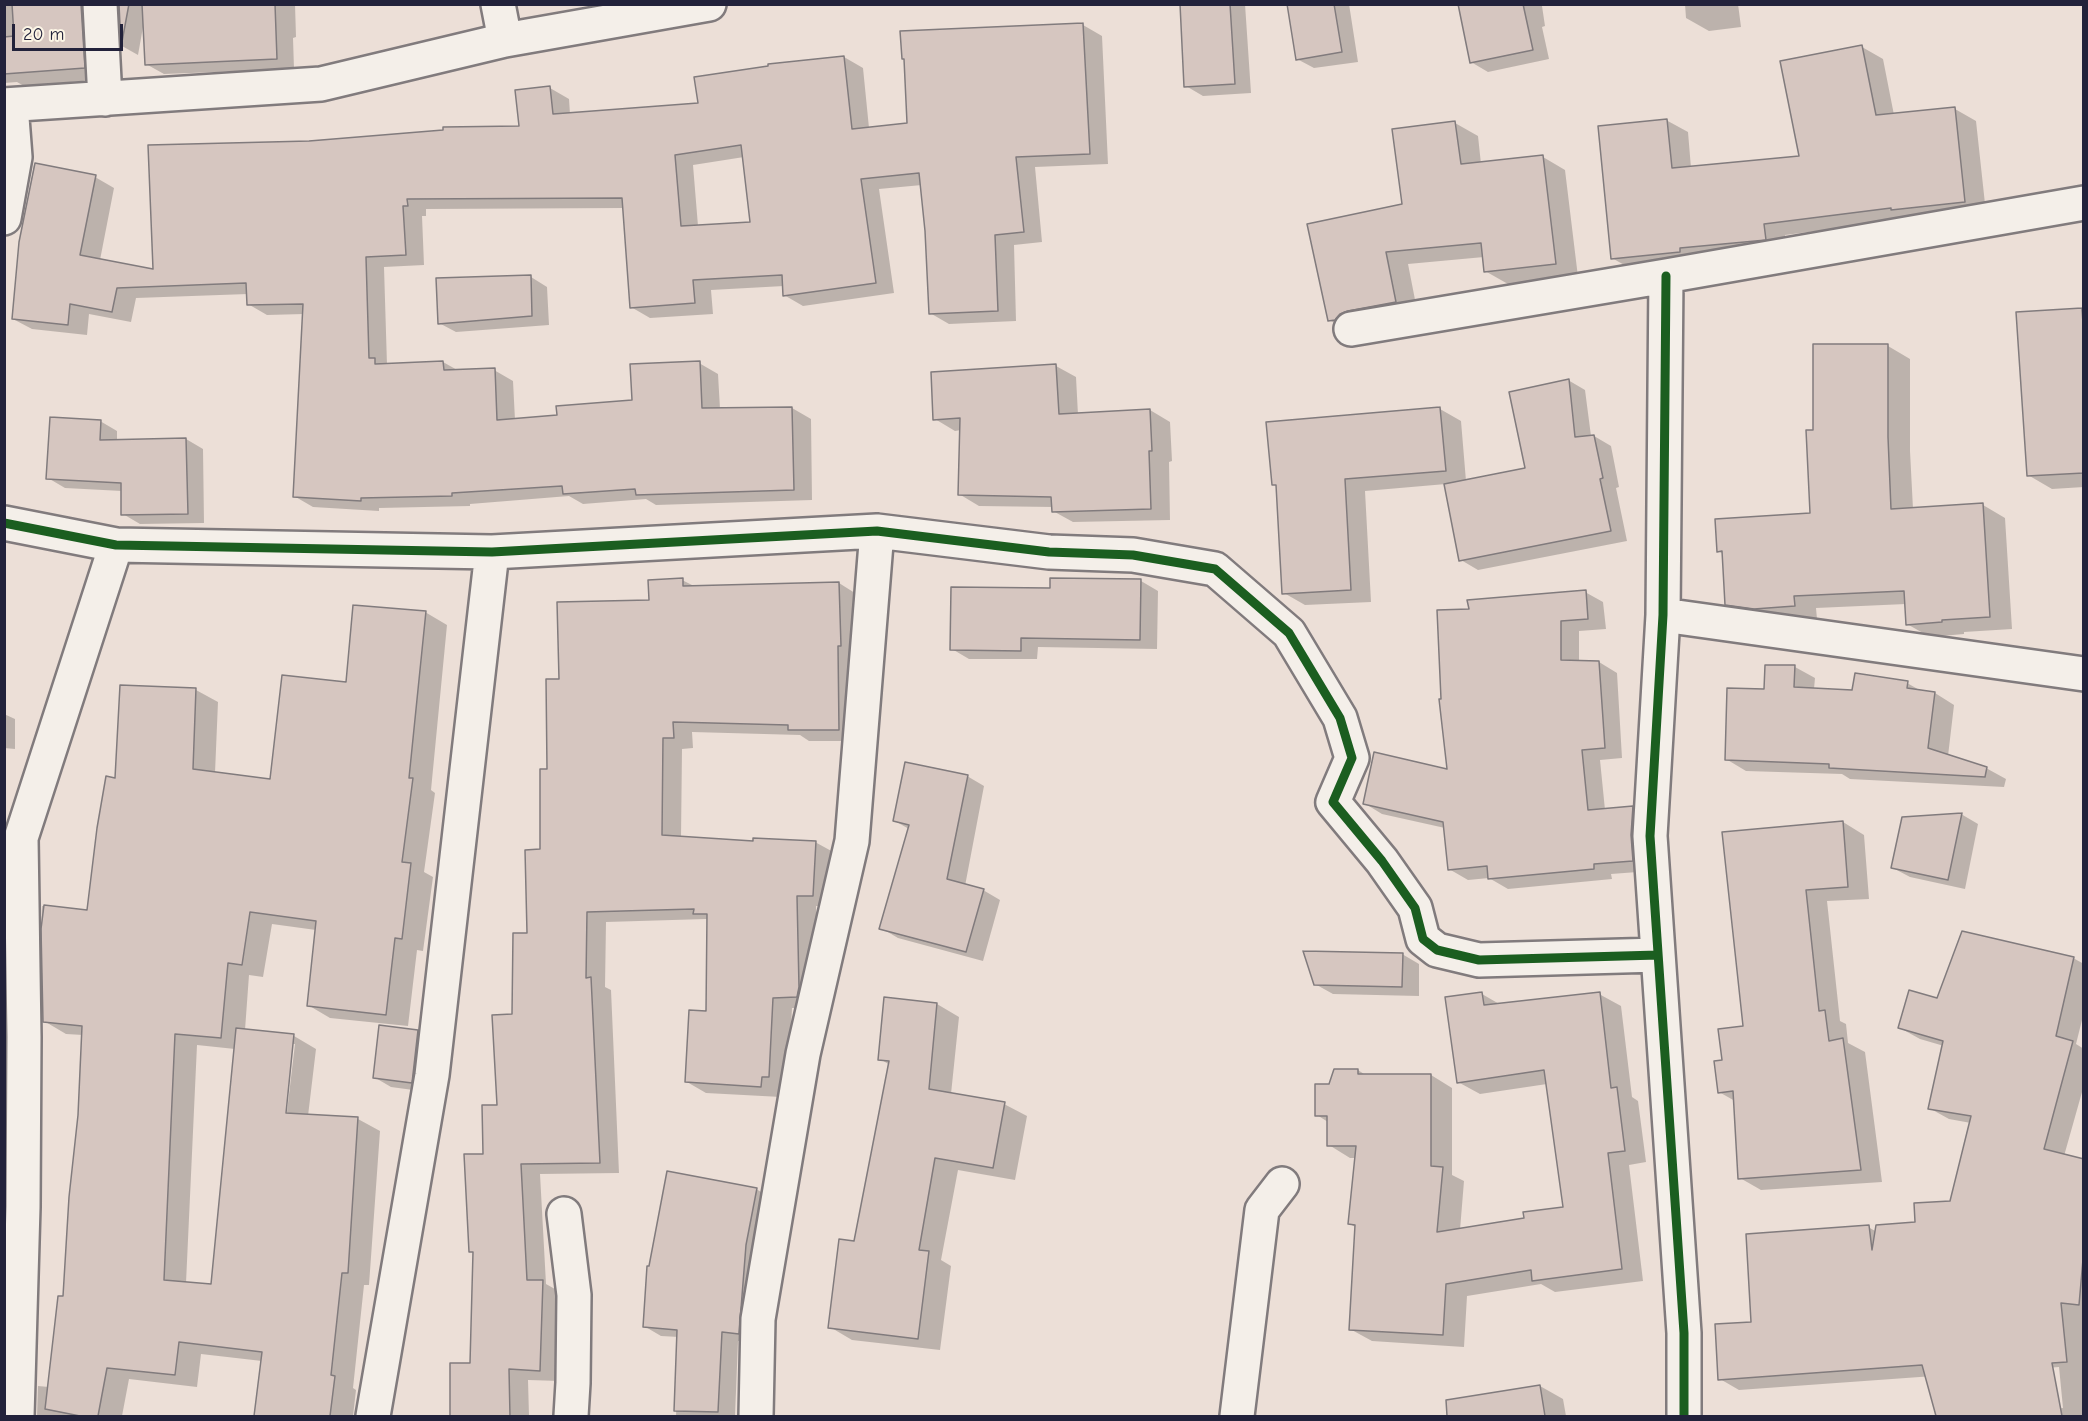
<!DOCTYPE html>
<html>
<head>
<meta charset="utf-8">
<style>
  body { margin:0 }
  #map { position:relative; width:2088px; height:1421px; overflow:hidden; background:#ecdfd7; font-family:"Comic Neue",sans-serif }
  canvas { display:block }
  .frame { position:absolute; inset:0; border:6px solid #22223b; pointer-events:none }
  .scale { position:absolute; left:12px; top:24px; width:111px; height:27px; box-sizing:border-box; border:3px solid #22223b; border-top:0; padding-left:8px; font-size:18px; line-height:21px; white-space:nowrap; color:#22223b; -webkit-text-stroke:4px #fcf5e5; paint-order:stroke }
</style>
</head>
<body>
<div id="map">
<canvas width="2088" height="1421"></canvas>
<div class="frame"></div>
<div class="scale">20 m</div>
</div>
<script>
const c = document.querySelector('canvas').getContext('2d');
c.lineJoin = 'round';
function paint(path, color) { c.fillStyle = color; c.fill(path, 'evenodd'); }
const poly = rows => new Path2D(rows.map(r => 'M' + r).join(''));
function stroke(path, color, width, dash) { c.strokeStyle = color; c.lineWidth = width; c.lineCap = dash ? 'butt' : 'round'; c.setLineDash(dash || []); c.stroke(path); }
paint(poly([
  [4,4,96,4,106,79,24,86,17,82,4,83],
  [120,4,295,4,296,37,293,38,294,69,164,74,146,64,143,27,138,55,122,46],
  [1181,4,1245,4,1251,93,1203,96,1186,86],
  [1289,4,1349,4,1358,62,1314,68,1297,59],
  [1460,4,1550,4,1542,6,1545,26,1542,27,1549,59,1488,72,1471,62],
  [1685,4,1738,4,1741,27,1709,31,1686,18],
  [1083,25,1102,36,1108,164,1035,167,1042,242,1014,245,1016,321,949,324,930,313,926,231,922,185,879,189,894,293,803,306,784,295,784,286,711,290,713,314,650,318,631,307,624,208,426,209,426,216,422,216,424,265,384,267,387,365,443,362,459,371,494,370,513,381,515,420,559,417,634,402,699,363,718,374,720,409,792,408,811,419,812,500,656,505,646,499,583,504,569,496,470,504,470,506,379,508,379,511,313,507,294,496,304,314,267,315,248,304,248,294,136,298,131,322,89,314,87,335,32,329,13,319,21,242,34,165,95,177,114,188,100,260,154,271,309,142,520,127,550,88,569,99,570,114,699,104,844,57,863,68,869,128,909,124],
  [744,157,752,223,698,226,693,165],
  [1862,47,1883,59,1894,115,1955,109,1976,121,1986,213,1911,219,1785,235,1786,251,1633,270,1612,258,1666,120,1688,132,1691,168,1801,157],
  [1455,123,1478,136,1481,164,1543,157,1565,170,1578,277,1508,284,1485,271,1484,257,1408,264,1418,315,1352,333,1329,320],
  [531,277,547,287,549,325,456,332,439,323],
  [2084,309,2084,487,2052,489,2028,475,2017,314],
  [1888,346,1910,359,1910,451,1913,509,1983,505,2005,518,2012,629,1964,632,1964,634,1930,637,1907,624,1906,604,1816,608,1817,619,1778,621,1750,617,1727,604,1723,554,1718,551,1811,514,1814,431],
  [1056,366,1076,377,1078,415,1150,410,1170,422,1172,461,1169,462,1170,520,1073,522,1053,511,1053,507,979,506,959,494,961,430,955,431,935,419],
  [1568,380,1585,390,1591,436,1594,436,1611,446,1619,487,1616,488,1627,541,1478,570,1461,560,1446,484,1365,491,1371,602,1305,605,1284,593,1278,487,1274,484,1440,409,1461,421,1466,481,1526,469],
  [100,421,117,431,117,441,186,439,203,449,204,523,140,524,123,514,122,491,65,488,48,478],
  [682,580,696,587,839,583,858,595,858,741,809,741,800,735,692,732,693,748,682,749,681,838,755,843,815,842,835,853,832,907,816,906,818,998,816,1008,792,1008,788,1087,781,1097,706,1093,687,1082,708,1013,709,921,706,919,606,922,605,987,611,990,619,1173,540,1174,546,1284,562,1293,560,1381,528,1380,529,1416,452,1416,451,1364,471,1364,474,1253,471,1251,484,1156,499,1106,542,851,549,771,560,680,650,601],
  [1052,580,1141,581,1158,591,1157,649,1038,647,1037,659,969,659,952,649,1052,590],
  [1585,592,1603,602,1606,629,1579,631,1579,662,1599,662,1617,673,1622,758,1600,760,1605,810,1633,807,1651,818,1651,871,1611,874,1612,879,1508,889,1489,878,1468,880,1449,869,1445,828,1382,814,1364,803,1449,770,1471,610],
  [425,612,447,625,431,790,435,793,424,872,433,877,423,951,417,950,408,1026,330,1018,308,1005,316,930,272,924,263,977,249,975,245,1030,294,1036,316,1049,308,1116,358,1119,380,1131,369,1285,364,1285,353,1388,356,1390,353,1416,255,1416,262,1361,201,1354,197,1387,129,1379,122,1416,37,1416,38,1386,49,1387,65,1298,80,1115,83,1035,66,1034,44,1021,42,906,88,912,116,779,196,690,218,702,215,773,272,780,348,683],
  [292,1044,295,1044,286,1120,283,1120],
  [197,1045,235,1049,212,1285,186,1283],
  [1795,667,1815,678,1814,689,1854,691,1907,683,1923,692,1935,693,1954,705,1948,756,1986,768,2006,779,2004,787,1850,779,1842,774,1746,771,1726,759,1766,690],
  [4,714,15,719,15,749,4,748],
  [967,776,984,786,965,886,983,890,1000,900,983,961,898,938,881,928,909,829,895,821],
  [1961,814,1978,824,1965,889,1910,877,1893,868],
  [1843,822,1864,835,1869,899,1827,901,1840,1021,1846,1024,1848,1043,1865,1052,1882,1182,1761,1190,1740,1178,1735,1101,1719,1092,1724,1061,1745,1027,1723,833],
  [4,898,22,908,23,1215,4,1216],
  [1402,954,1419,964,1419,996,1333,994,1315,984],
  [2073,958,2084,964,2084,1012,2076,1044,2084,1049,2084,1085,2064,1156,2084,1161,2084,1416,1971,1416,2063,1408,2059,1367,1739,1390,1720,1379,1752,1323,1868,1227,1877,1232,1917,1223,1951,1202,1971,1123,1949,1119,1929,1108,1944,1046,1920,1039,1900,1028,1938,1000],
  [1482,994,1501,1005,1599,994,1621,1006,1632,1097,1638,1101,1646,1162,1629,1165,1643,1281,1555,1292,1541,1284,1467,1296,1464,1347,1372,1341,1350,1329,1357,1228,1350,1224,1356,1158,1350,1158,1329,1145,1328,1122,1317,1115,1330,1085,1358,1070,1367,1076,1431,1075,1452,1088,1452,1175,1464,1181,1460,1230,1526,1220,1565,1208,1547,1084,1480,1094,1458,1082],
  [886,999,937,1004,959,1017,951,1094,1004,1104,1027,1116,1015,1180,958,1170,941,1260,951,1266,940,1350,852,1340,830,1327,855,1243,890,1065,880,1059],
  [418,1031,435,1041,428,1092,391,1087,374,1077],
  [756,1189,773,1199,756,1342,738,1341,735,1416,676,1416,679,1337,661,1336,644,1326],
  [1540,1386,1563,1399,1566,1416,1475,1416,1472,1397]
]), '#0003');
const building = poly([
  [12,4,81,4,85,68,4,74,4,37,14,36,12,4],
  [119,4,129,4,121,47,119,4],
  [142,4,275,4,277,59,145,65,142,4],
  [1180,4,1230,4,1235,84,1184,87,1180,4],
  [1287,4,1334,4,1342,52,1296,60,1287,4],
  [1458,4,1523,4,1533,50,1470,63,1458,4],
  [1083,23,1090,154,1016,157,1024,232,995,235,998,311,929,314,925,231,919,173,861,179,876,283,783,296,782,275,693,280,695,303,630,308,622,198,407,199,408,206,403,206,406,255,366,257,369,358,375,358,375,364,443,361,444,370,495,368,497,420,557,415,556,406,632,400,630,364,700,361,702,408,792,407,794,490,636,495,635,489,563,494,562,486,452,493,452,496,361,498,361,501,293,497,303,304,247,305,246,283,117,288,112,312,70,304,68,325,12,319,19,242,35,163,96,175,80,255,153,269,148,145,309,141,443,130,443,127,519,126,515,90,550,86,553,114,698,103,694,77,768,66,768,64,844,56,852,129,907,123,904,59,902,59,900,31,1083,23],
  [741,145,750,222,681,226,675,155,741,145],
  [1862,45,1876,115,1955,107,1965,202,1891,210,1891,208,1764,224,1766,240,1680,248,1680,252,1611,259,1598,126,1667,119,1672,168,1799,156,1780,61,1862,45],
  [1455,121,1461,164,1543,155,1556,264,1484,272,1481,243,1386,252,1396,302,1348,311,1340,314,1335,320,1328,321,1307,224,1402,204,1392,129,1455,121],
  [531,275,532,316,438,324,436,278,531,275],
  [2082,308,2084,339,2084,473,2027,476,2016,312,2082,308],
  [1813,344,1888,344,1888,437,1891,509,1983,503,1990,617,1942,620,1942,622,1906,625,1904,591,1794,596,1795,606,1754,609,1725,605,1722,551,1717,552,1715,519,1810,513,1806,430,1813,430,1813,344],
  [1056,364,1059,414,1150,409,1152,451,1149,451,1151,509,1052,512,1051,497,958,495,960,418,933,420,931,372,1056,364],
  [1569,379,1575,437,1594,435,1603,478,1600,479,1611,531,1459,561,1444,484,1525,468,1509,392,1569,379],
  [1440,407,1446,471,1345,479,1351,590,1282,594,1276,485,1272,485,1266,422,1440,407],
  [50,417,101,420,100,440,186,438,188,514,121,515,121,483,46,479,50,417],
  [683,578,683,586,839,582,841,646,838,646,839,730,788,730,788,725,673,722,674,738,663,738,662,835,753,841,753,838,816,841,813,896,797,896,799,987,797,997,773,998,769,1077,762,1077,761,1087,685,1082,689,1010,706,1011,707,914,693,914,694,909,587,912,586,978,591,977,600,1163,521,1164,527,1280,543,1280,540,1371,509,1369,510,1416,450,1416,450,1363,470,1363,473,1252,469,1252,464,1154,483,1154,482,1105,497,1105,492,1015,512,1014,513,933,527,933,525,850,540,849,540,769,547,769,546,679,559,679,557,602,649,600,648,580,683,578],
  [1050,578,1141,579,1140,640,1021,638,1021,651,950,650,951,587,1050,588,1050,578],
  [1586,590,1588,619,1561,621,1561,660,1599,661,1605,748,1582,750,1588,810,1633,806,1631,835,1633,861,1594,864,1594,869,1488,879,1487,866,1448,870,1443,822,1363,804,1374,752,1447,769,1439,699,1441,699,1437,610,1469,609,1467,600,1586,590],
  [353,605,426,611,409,778,413,778,402,862,411,863,402,939,395,938,386,1015,307,1006,316,921,250,912,242,965,228,963,221,1038,175,1034,164,1280,211,1284,236,1028,294,1034,286,1113,358,1117,348,1273,342,1273,331,1375,335,1376,330,1416,254,1416,262,1352,179,1342,175,1375,107,1368,98,1416,80,1416,45,1409,58,1296,63,1296,69,1197,78,1115,82,1026,43,1022,41,929,44,905,87,910,97,828,106,776,115,778,120,685,196,688,193,769,270,779,282,675,346,682,353,605],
  [1765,665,1795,665,1794,687,1852,690,1855,673,1908,681,1907,688,1935,692,1928,748,1987,767,1985,777,1829,768,1829,764,1725,760,1727,688,1764,689,1765,665],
  [905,762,968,775,947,879,984,889,966,952,879,929,909,825,893,821,905,762],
  [1962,813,1948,880,1891,868,1902,817,1962,813],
  [1843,821,1848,887,1806,890,1819,1011,1825,1010,1829,1041,1843,1038,1861,1170,1738,1179,1733,1091,1718,1093,1714,1061,1722,1060,1718,1029,1743,1026,1722,832,1843,821],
  [1962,931,2074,957,2056,1036,2073,1041,2044,1149,2084,1159,2084,1248,2079,1305,2061,1303,2067,1362,2052,1363,2062,1416,1936,1416,1922,1365,1718,1380,1715,1324,1751,1322,1746,1234,1869,1225,1872,1250,1876,1225,1915,1222,1914,1203,1950,1201,1971,1116,1928,1109,1943,1041,1898,1028,1909,990,1937,998,1962,931],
  [1303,951,1403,953,1402,987,1314,985,1303,951],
  [1482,992,1484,1005,1600,992,1611,1088,1617,1087,1625,1151,1608,1153,1622,1269,1532,1281,1531,1270,1446,1284,1443,1335,1349,1330,1355,1225,1348,1224,1356,1146,1327,1146,1327,1116,1315,1116,1315,1084,1329,1084,1334,1069,1358,1069,1358,1074,1431,1074,1431,1166,1443,1167,1437,1232,1524,1218,1523,1212,1563,1207,1544,1070,1457,1083,1445,997,1482,992],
  [884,997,937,1003,929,1089,1005,1102,993,1168,935,1158,919,1250,929,1251,918,1339,828,1328,839,1239,854,1241,889,1061,878,1060,884,997],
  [379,1025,418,1030,412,1083,373,1078,379,1025],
  [667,1171,757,1188,746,1245,739,1334,722,1332,718,1412,674,1411,677,1330,643,1327,647,1266,649,1266,667,1171],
  [1540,1385,1545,1416,1447,1416,1446,1400,1540,1385]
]);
paint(building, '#d6c6c0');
stroke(building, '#817b7d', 1.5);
const minor = poly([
  [100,4,105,99],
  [498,4,505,40],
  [4,105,321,84,505,40,709,4],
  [4,218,15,157,11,105],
  [1666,276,1663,615,1650,836,1684,1333,1684,1416],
  [1351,329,1666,276,2084,203],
  [4,523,116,545,492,552,877,531,1049,552,1133,555,1215,569,1289,633,1340,718,1352,758,1333,802,1382,861,1415,908,1423,939,1437,950,1479,960,1658,955],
  [1663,615,2084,674],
  [564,1214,574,1295,573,1383,571,1416],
  [17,1416,23,1207,24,1037,21,838,116,545],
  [373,1416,432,1075,492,552],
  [756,1416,758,1319,803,1054,852,841,877,531],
  [1237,1416,1262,1210,1282,1184]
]);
stroke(minor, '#817b7d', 38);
stroke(minor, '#f4efe9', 33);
stroke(poly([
  [1666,276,1663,615,1650,836,1684,1333,1684,1416],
  [4,523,116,545,492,552,877,531,1049,552,1133,555,1215,569,1289,633,1340,718,1352,758,1333,802,1382,861,1415,908,1423,939,1437,950,1479,960,1658,955]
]), '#1b5e20', 9);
</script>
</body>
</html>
